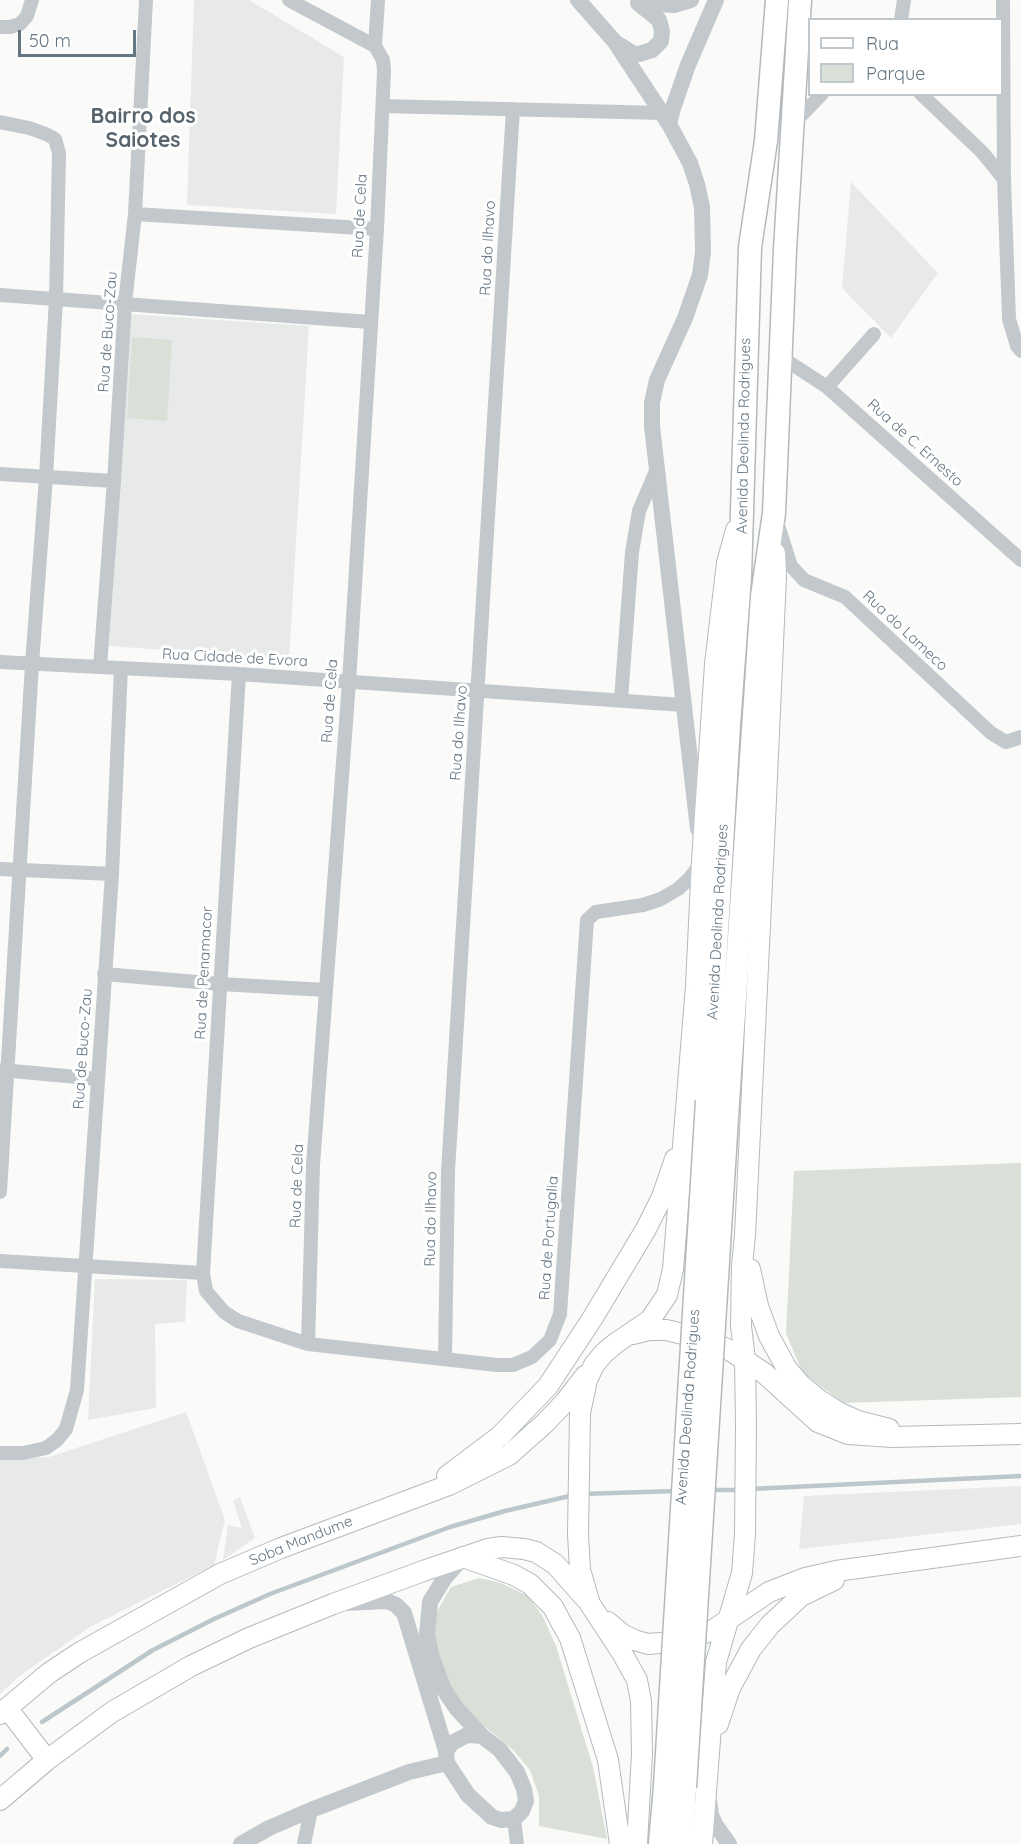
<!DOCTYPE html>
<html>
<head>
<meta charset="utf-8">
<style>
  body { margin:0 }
  #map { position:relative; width:1021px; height:1844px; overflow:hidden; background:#fafaf8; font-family:Quicksand,sans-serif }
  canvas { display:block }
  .legend { position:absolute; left:808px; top:18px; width:195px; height:78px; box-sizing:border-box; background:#fff; border:2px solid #c1c8cd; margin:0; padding:8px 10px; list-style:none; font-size:18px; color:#657683 }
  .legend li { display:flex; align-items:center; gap:12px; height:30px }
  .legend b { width:30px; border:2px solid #c1c8cd }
  .scale { position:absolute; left:18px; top:30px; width:118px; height:27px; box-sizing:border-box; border:3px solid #657683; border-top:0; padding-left:8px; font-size:18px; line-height:21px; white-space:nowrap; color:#657683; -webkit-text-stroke:4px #fff; paint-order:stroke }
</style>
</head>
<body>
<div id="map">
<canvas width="1021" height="1844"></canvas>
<ul class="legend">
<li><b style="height:8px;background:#fff"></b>Rua</li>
<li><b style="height:16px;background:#dadfd7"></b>Parque</li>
</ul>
<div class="scale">50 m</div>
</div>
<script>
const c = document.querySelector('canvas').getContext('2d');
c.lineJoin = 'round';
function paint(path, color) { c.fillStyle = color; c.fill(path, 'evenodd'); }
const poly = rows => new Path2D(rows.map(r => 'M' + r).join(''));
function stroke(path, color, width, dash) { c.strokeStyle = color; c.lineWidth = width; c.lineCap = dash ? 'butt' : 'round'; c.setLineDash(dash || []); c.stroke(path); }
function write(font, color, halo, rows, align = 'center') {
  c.font = font + ' Quicksand,sans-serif'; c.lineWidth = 6; c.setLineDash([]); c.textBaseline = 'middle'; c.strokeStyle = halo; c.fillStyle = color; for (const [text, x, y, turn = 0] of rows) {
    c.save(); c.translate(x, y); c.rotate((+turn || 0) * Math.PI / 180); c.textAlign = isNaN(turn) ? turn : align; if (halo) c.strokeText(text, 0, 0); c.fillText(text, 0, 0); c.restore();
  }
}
paint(poly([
  [194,0,249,0,344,57,336,214,187,205],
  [851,182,938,273,891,338,842,288],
  [130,314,309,326,289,659,109,646],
  [95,1279,187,1280,185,1322,155,1324,156,1408,88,1420],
  [186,1412,225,1520,214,1565,90,1627,18,1677,0,1694,0,1459,49,1457],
  [1021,1486,1021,1524,799,1549,804,1496],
  [240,1497,255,1538,223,1560,228,1525,242,1528,233,1501]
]), '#e8e9e9');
paint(poly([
  [132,337,172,340,167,421,127,418],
  [1021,1163,1021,1397,843,1403,802,1372,786,1333,794,1171],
  [479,1578,501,1583,528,1596,543,1617,556,1646,593,1767,607,1839,539,1826,539,1796,530,1770,513,1750,478,1721,451,1690,434,1648,435,1615,451,1587]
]), '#dadfd7');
stroke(poly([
  [750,1489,1021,1476],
  [711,1490,742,1490],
  [582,1494,676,1491],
  [42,1722,153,1650,214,1619,270,1594,450,1527,505,1511,574,1495],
  [0,1756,7,1749]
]), '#bbc7cb', 4.5);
const secondary = poly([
  [750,1269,758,1306,769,1336,787,1369,801,1385,819,1400,838,1412,858,1421,889,1429],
  [633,1334,649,1330,666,1330,704,1339,731,1351,764,1373,818,1422,848,1434,893,1437,1021,1434],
  [447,1476,500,1436,548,1386,592,1319,646,1229,662,1197,675,1159],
  [463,1557,514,1575,530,1584,553,1607,561,1622,570,1638,608,1760,620,1844],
  [608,1622,622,1634,634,1640,648,1644,684,1641,713,1630,769,1592,805,1578,836,1571,1021,1546],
  [7,1708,47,1760],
  [0,1714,49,1673,79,1653,220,1574,281,1548,449,1485,509,1455,545,1423,565,1402,585,1376],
  [718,1724,730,1688,751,1649,770,1625,801,1596,834,1580],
  [0,1800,47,1760,112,1712,191,1666,249,1638,333,1604,426,1570,488,1549,502,1547,524,1549,536,1552,555,1564,586,1599],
  [637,1844,642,1754,641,1701,637,1680,622,1653,590,1604,580,1570,578,1534,580,1413,587,1380,594,1365,604,1353,616,1343,650,1320,667,1295,673,1269,696,986,702,861,715,664,727,563,736,530],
  [702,1844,716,1662,742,1573,745,1534,746,1425,745,1360,741,1326,742,1265,745,1235,765,821,776,576,775,553]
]);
const trunk = poly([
  [707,1101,729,725,740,577,750,247,766,141,777,0],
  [728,1102,762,596,774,513,785,250,800,0],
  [660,1844,665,1786],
  [682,1844,685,1787]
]);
stroke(secondary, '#b3babf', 22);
stroke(trunk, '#b4b9bd', 25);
stroke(poly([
  [289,0,375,46,383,60,384,71,377,229,349,682,313,1165,308,1344],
  [1003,0,1004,179,1009,319,1017,346,1021,351],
  [901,20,904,0],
  [0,27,10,27,20,24,27,16,32,0],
  [375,46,378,0],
  [921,94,982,152,1004,179],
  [383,106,662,113],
  [0,122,29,128,46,134,55,139,59,153,56,299,46,477,32,664,0,1192],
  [792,125,822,94],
  [135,214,377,229],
  [0,295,370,322],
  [781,357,827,387,1021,560],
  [827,387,874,334],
  [0,474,114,481],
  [777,522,791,566,804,580,845,597,991,733,1006,742,1021,737],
  [0,662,239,674,683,705],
  [100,667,114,481,125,303,135,214,146,0],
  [239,674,203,1273,206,1291,224,1312,238,1321,308,1344,497,1365,513,1365,532,1357,550,1340,560,1314,587,920,596,912,643,905,661,899,678,889,690,878,701,863],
  [621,700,632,552,639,511,656,471],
  [0,869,112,874],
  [104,974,220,984,326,990],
  [2,1070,98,1079],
  [0,1261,203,1273],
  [445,1359,448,1171,513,109],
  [0,1453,23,1453,46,1448,57,1440,66,1429,77,1390,112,874,121,668],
  [514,1819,517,1844],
  [304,1844,311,1810]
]), '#c3c8cc', 14);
stroke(poly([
  [578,0,615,42,669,124,690,163,697,184,702,207,703,252,700,275,685,318,657,380,652,403,652,426,698,829],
  [639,3,674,5,691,0],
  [618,44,634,54,639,54,652,50,661,41,662,31,659,20,638,3],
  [669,124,673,108,688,65,716,0],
  [463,1557,444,1579,430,1602,427,1634,431,1655,444,1690,457,1709,482,1736,500,1750,517,1772,524,1789,526,1801,522,1811,514,1819,501,1820,492,1817,468,1795,447,1763,446,1751,452,1743,467,1735,482,1736],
  [346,1603,387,1601,396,1605,404,1613,446,1751],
  [709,1800,711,1815,715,1824,729,1844],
  [241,1844,269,1828,311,1810,409,1772,447,1763]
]), '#c3c8cc', 16);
stroke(secondary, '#fff', 20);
stroke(trunk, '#fff', 22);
const trunkBridge = poly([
  [665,1786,707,1101],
  [685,1787,728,1102]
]);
stroke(trunkBridge, '#b4b9bd', 25, []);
stroke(trunkBridge, '#fff', 22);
write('15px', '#657683', '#fff', [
  ["Rua de Cela",360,216,-87],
  ["Rua do Ilhavo",488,248,-87],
  ["Rua de Buco-Zau",108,332,-86],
  ["Avenida Deolinda Rodrigues",744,436,-89],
  ["Rua de C. Ernesto",915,443,42],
  ["Rua do Lameco",905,631,43],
  ["Rua Cidade de Evora",235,658,3],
  ["Rua de Cela",330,701,-86],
  ["Rua do Ilhavo",459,733,-86],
  ["Avenida Deolinda Rodrigues",718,922,-87],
  ["Rua de Penamacor",204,973,-87],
  ["Rua de Buco-Zau",83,1049,-86],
  ["Rua de Cela",297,1186,-88],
  ["Rua do Ilhavo",431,1219,-89],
  ["Rua de Portugalia",549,1238,-86],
  ["Avenida Deolinda Rodrigues",688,1407,-86],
  ["Soba Mandume",301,1541,-22]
]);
write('bold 21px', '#57646e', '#fff', [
  ["Bairro dos",143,117],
  ["Saiotes",143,141]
]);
</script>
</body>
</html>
